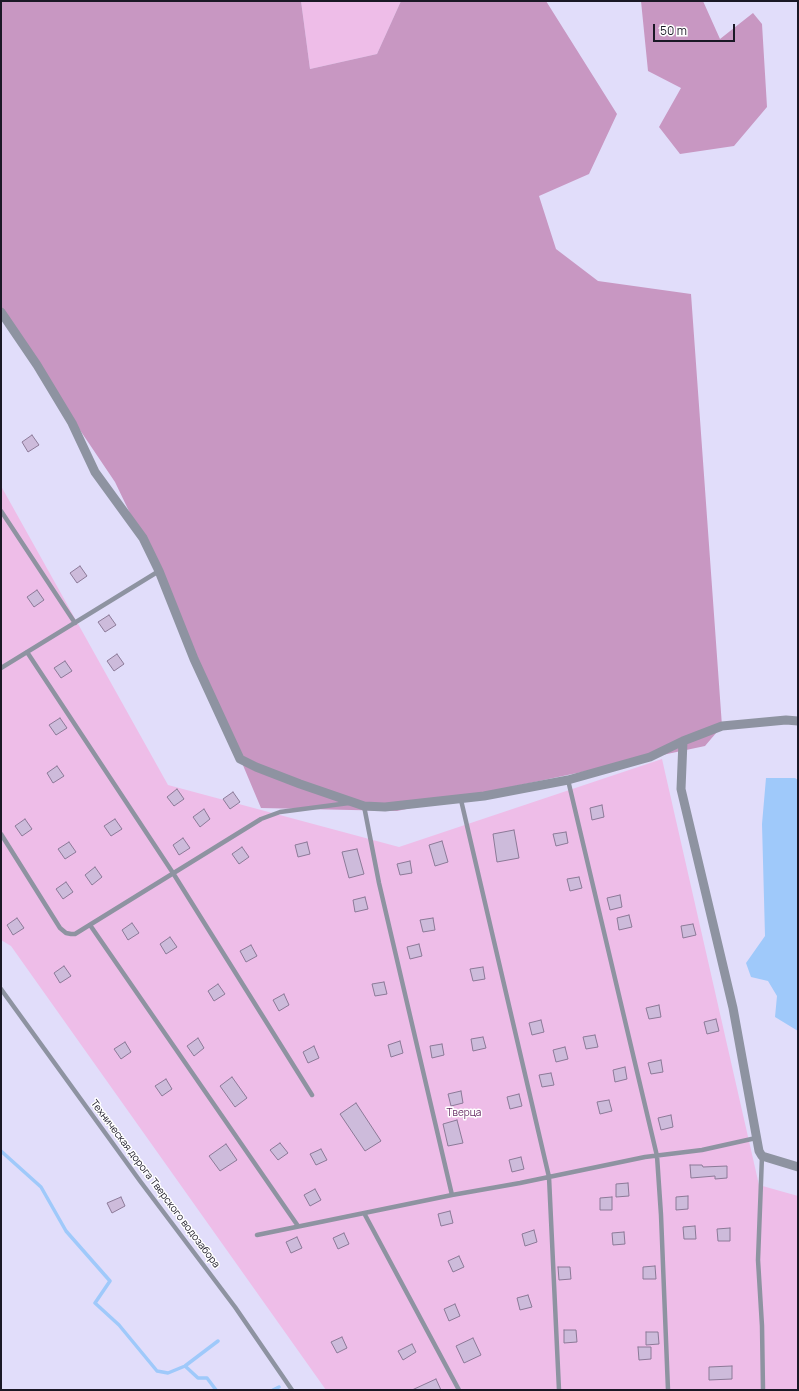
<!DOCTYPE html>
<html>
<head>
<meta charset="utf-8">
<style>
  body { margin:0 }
  #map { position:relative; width:799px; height:1391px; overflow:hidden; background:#e1ddfa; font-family:Manrope,sans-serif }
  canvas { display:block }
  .frame { position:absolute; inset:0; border:2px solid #1a1825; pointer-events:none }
  .scale { position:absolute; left:653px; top:24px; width:82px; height:18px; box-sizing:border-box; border:2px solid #1a1825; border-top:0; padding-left:5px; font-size:12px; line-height:14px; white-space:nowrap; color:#1a1825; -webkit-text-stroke:3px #fff; paint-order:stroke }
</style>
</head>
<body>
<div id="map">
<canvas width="799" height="1391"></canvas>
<div class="frame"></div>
<div class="scale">50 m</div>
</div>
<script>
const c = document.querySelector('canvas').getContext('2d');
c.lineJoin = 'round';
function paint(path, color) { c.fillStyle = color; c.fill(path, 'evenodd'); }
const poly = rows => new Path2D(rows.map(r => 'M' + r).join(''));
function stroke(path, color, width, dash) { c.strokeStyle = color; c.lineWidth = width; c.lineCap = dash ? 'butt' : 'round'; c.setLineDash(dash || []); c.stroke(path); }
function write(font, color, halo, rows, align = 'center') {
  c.font = font + ' Manrope,sans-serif'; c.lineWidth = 3; c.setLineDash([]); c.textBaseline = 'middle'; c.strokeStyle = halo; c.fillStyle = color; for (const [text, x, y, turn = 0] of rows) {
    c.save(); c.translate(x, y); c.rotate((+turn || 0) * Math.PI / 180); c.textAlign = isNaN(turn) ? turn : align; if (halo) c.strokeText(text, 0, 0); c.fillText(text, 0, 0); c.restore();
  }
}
paint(poly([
  [301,1,401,1,377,54,310,69],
  [1,486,168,785,399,847,662,759,759,1185,798,1196,798,1390,326,1390,11,946,1,940]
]), '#eebde8');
paint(poly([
  [1,1,301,1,310,69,377,54,401,1,546,1,617,114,589,174,539,196,556,249,598,281,691,294,722,726,705,746,397,811,261,808,186,630,115,482,1,313],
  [641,1,703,1,720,39,753,13,762,24,767,107,734,146,680,154,659,127,681,88,648,71]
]), '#c897c2');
paint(poly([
  [766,778,795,778,798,780,798,1031,775,1017,777,996,768,981,751,977,746,963,765,936,762,824]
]), '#9fc9fa');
stroke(poly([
  [1,1151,41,1187,66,1231,110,1281,95,1303,119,1325,157,1371,168,1373,185,1366,218,1341],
  [185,1366,198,1378,207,1378,216,1390],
  [273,1390,279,1387]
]), '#9fc9fa', 3.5);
const building = poly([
  [32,435,39,445,28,452,22,442,32,435],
  [80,566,87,576,77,583,70,573,80,566],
  [37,590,44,600,34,607,27,597,37,590],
  [109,615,116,625,105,632,98,622,109,615],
  [117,654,124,664,114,671,107,661,117,654],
  [65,661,72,671,61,678,54,668,65,661],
  [60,718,67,728,56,735,49,725,60,718],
  [57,766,64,776,53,783,47,773,57,766],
  [177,789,184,799,174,806,167,797,177,789],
  [233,792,240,802,230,809,223,799,233,792],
  [602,805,604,817,592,820,590,808,602,805],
  [204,809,210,819,200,827,193,817,204,809],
  [25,819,32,829,22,836,15,826,25,819],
  [115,819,122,829,111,836,104,826,115,819],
  [514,830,519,858,497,862,493,834,514,830],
  [566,832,568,843,556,846,553,834,566,832],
  [183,838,190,848,179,855,173,845,183,838],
  [442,841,448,862,435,866,429,845,442,841],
  [69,842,76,852,65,859,58,849,69,842],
  [307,842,310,854,298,857,295,845,307,842],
  [242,847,249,857,239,864,232,854,242,847],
  [357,849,364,874,349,878,342,852,357,849],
  [410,861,412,873,400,875,397,864,410,861],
  [95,867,102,877,92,885,85,875,95,867],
  [579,877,582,888,570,891,567,879,579,877],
  [66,882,73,892,63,899,56,889,66,882],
  [620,895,622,907,610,910,607,898,620,895],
  [365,897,368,909,355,912,353,900,365,897],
  [629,915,632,927,619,930,617,918,629,915],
  [17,918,24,928,13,935,7,925,17,918],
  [433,918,435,930,423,932,420,920,433,918],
  [132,923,139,933,128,940,122,930,132,923],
  [693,924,696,935,683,938,681,926,693,924],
  [170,937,177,947,166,954,160,944,170,937],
  [419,944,422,956,410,959,407,947,419,944],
  [251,945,257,956,246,962,240,951,251,945],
  [64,966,71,976,60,983,54,973,64,966],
  [483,967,485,979,473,981,470,969,483,967],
  [384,982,387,994,375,996,372,984,384,982],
  [218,984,225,994,214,1001,208,991,218,984],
  [284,994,289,1005,279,1011,273,1000,284,994],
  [659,1005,661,1017,649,1019,646,1008,659,1005],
  [716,1019,719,1031,707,1034,704,1022,716,1019],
  [541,1020,544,1032,532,1035,529,1023,541,1020],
  [595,1035,598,1047,586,1049,583,1037,595,1035],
  [483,1037,486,1048,473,1051,471,1039,483,1037],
  [198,1038,204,1048,194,1056,187,1046,198,1038],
  [400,1041,403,1053,391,1057,388,1045,400,1041],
  [125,1042,131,1052,121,1059,114,1049,125,1042],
  [442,1044,444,1055,432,1058,430,1046,442,1044],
  [314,1046,319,1058,308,1063,303,1052,314,1046],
  [565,1047,568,1059,556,1062,553,1050,565,1047],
  [661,1060,663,1072,651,1074,648,1063,661,1060],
  [625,1067,627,1079,615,1082,613,1070,625,1067],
  [551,1073,554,1085,542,1087,539,1075,551,1073],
  [232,1077,247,1098,235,1107,220,1086,232,1077],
  [166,1079,172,1089,162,1096,155,1086,166,1079],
  [461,1091,463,1103,451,1106,448,1094,461,1091],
  [519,1094,522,1106,510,1109,507,1097,519,1094],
  [609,1100,612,1111,600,1114,597,1102,609,1100],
  [356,1103,381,1141,365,1151,340,1114,356,1103],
  [671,1115,673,1127,661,1130,658,1118,671,1115],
  [457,1120,463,1143,448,1146,443,1124,457,1120],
  [280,1143,288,1153,278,1160,270,1150,280,1143],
  [226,1144,237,1160,220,1171,209,1156,226,1144],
  [321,1149,327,1160,316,1165,310,1154,321,1149],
  [521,1157,524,1169,512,1172,509,1160,521,1157],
  [690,1165,702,1165,703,1167,727,1166,727,1178,715,1179,715,1176,691,1178,690,1165],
  [628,1183,629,1196,616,1197,616,1184,628,1183],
  [315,1189,321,1200,310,1206,304,1195,315,1189],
  [688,1196,688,1209,676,1210,676,1197,688,1196],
  [121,1197,125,1206,112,1213,107,1203,121,1197],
  [612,1197,612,1210,600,1210,600,1198,612,1197],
  [450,1211,453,1223,441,1226,438,1214,450,1211],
  [695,1226,696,1239,684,1239,683,1227,695,1226],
  [730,1228,730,1241,718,1241,717,1229,730,1228],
  [534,1230,537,1242,525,1246,522,1234,534,1230],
  [624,1232,625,1244,613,1245,612,1233,624,1232],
  [344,1233,349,1244,338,1249,333,1238,344,1233],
  [297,1237,302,1248,291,1253,286,1242,297,1237],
  [459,1256,464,1267,453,1272,448,1261,459,1256],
  [655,1266,656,1279,643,1279,643,1267,655,1266],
  [558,1267,570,1267,571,1279,559,1280,558,1267],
  [528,1295,532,1307,520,1310,517,1298,528,1295],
  [455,1304,460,1316,449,1321,444,1309,455,1304],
  [564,1330,576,1330,577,1342,564,1343,564,1330],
  [646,1332,658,1332,659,1344,646,1345,646,1332],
  [342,1337,347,1348,337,1353,331,1342,342,1337],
  [473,1338,481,1355,464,1363,456,1346,473,1338],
  [412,1344,416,1352,403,1360,398,1351,412,1344],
  [638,1347,651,1347,651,1359,639,1360,638,1347],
  [732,1366,732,1379,709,1380,709,1367,732,1366],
  [436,1379,441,1390,412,1390,436,1379]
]);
paint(building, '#cdbbdb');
stroke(building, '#8c7a98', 1);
stroke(poly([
  [1,511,75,623],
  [27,652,173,873,312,1095],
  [1,668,159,571],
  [568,780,657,1156,661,1215,668,1390],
  [461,800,549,1177,559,1390],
  [364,806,379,883,452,1195],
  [1,834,60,928,66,933,71,934,75,934,261,819,280,812,349,803],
  [90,925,298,1226],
  [1,989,140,1181,235,1307,292,1390],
  [762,1156,758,1260,762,1326,763,1390],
  [364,1213,459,1390],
  [257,1235,452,1195,520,1183,645,1157,702,1150,756,1138]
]), '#8e93a1', 4.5);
stroke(poly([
  [1,312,37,365,72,423,95,472,143,538,159,571,194,659,240,759,256,767,300,784,364,806,385,807,484,796,568,780,650,757,683,741,722,726,786,720,798,721],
  [683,741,681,789,733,1008,759,1151,762,1156,798,1167]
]), '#8e93a1', 9);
write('10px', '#662b63', '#fff', [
  ["Тверца",464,1113]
]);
write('10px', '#1a1825', '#fff', [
  ["Техническая дорога Тверского водозабора",155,1184,53]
]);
</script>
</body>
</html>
